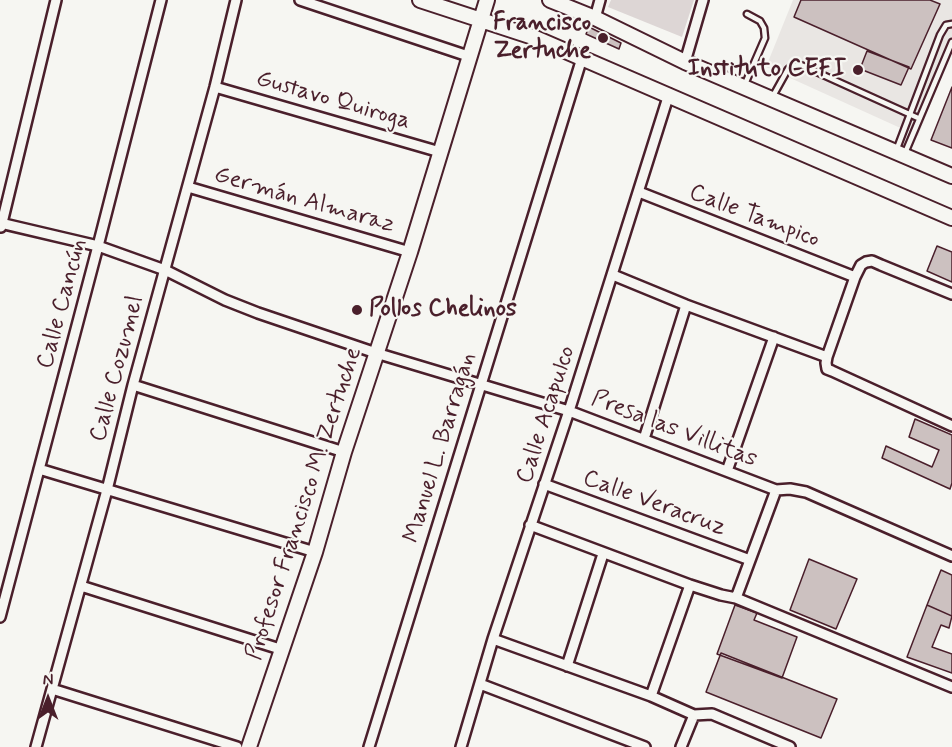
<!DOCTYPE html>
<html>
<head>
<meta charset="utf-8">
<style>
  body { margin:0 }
  #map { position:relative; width:952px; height:747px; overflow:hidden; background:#f6f6f2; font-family:Mynerve,sans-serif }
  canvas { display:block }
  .north { position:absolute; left:18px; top:669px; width:60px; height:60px; -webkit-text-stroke:4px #f6f6f2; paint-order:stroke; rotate:0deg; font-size:16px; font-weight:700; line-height:24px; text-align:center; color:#4a1f2b }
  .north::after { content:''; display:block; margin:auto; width:21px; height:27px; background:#4a1f2b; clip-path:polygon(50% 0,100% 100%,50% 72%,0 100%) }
</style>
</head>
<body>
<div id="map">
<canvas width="952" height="747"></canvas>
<div class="north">N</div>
</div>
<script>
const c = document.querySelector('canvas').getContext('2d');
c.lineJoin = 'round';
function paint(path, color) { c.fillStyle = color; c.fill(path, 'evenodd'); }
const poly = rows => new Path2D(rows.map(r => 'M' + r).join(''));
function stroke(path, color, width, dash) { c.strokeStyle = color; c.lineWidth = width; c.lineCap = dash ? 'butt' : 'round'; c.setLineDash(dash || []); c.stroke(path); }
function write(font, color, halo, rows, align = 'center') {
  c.font = font + ' Mynerve,sans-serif'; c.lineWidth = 4.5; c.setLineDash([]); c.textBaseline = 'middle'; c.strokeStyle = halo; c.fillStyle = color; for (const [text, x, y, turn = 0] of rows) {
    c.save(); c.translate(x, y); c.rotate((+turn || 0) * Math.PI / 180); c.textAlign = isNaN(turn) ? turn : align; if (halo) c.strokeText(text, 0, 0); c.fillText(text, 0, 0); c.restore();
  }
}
paint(poly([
  [793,0,952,0,952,50,918,136,766,67]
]), '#e9e6e3');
paint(poly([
  [611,0,694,0,682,37,608,7]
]), '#ddd6d5');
const building = poly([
  [801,0,930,0,940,4,911,69,794,17,801,0],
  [589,27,621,43,619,49,586,34,589,27],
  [867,51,909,67,901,85,860,69,867,51],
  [952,87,952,148,931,140,952,87],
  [937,246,952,252,952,282,927,271,937,246],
  [915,419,952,435,952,483,950,489,882,458,886,446,932,467,939,450,909,437,915,419],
  [809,559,857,579,836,629,790,610,809,559],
  [941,570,952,575,952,616,927,605,941,570],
  [735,605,757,613,754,620,797,637,782,678,717,654,735,605],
  [927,605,952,616,949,628,941,625,932,647,952,654,952,673,907,657,927,605],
  [721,653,837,699,821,738,706,692,721,653]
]);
paint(building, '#ccc1c0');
stroke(building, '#4a1f2b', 1.5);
const lane = poly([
  [745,84,765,38,764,28,760,21,747,14],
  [773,96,788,69,792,66,801,65,918,118],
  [896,151,940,35,946,25,952,24],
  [905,153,952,42]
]);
const street = poly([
  [300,0,471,57],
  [595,18,600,0],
  [685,62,703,0],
  [215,87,440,152],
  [188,187,410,252],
  [639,192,855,277],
  [0,223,98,246,165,270,225,300,258,313,376,353,569,411,776,490,790,489,806,492,952,556],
  [1,227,56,0],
  [613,275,686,305,827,357],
  [952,294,881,265,872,261,866,262,861,265,855,277,827,357,826,363,827,369,832,371,952,426],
  [133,385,344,452],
  [644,439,686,305],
  [39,469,315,552],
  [727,471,774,337],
  [544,484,750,560],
  [530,525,690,585,721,595,736,598,952,687],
  [81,586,283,650],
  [736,598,776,490],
  [0,617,98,246,161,0],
  [493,639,651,696,694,715],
  [567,666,603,554],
  [480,684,645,747],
  [52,689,237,747],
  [651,696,690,585],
  [694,715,712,714,790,747],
  [36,747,107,490,133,385,215,87,236,0],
  [369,747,582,58],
  [461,747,493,639,569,411,669,94],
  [681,747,694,715]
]);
const secondary = poly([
  [420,0,533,37,952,218],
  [550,0,595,18,685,62,952,176],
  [249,747,315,552,344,452,410,252,487,0]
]);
stroke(lane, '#4a1f2b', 9);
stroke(street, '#4a1f2b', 14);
stroke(secondary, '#4a1f2b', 18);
stroke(lane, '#f6f6f2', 4.5);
stroke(street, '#f6f6f2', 9);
stroke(secondary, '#f6f6f2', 14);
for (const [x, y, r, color] of [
  [603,38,6,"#4a1f2b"],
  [858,70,6,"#4a1f2b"],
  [357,310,6,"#4a1f2b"]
]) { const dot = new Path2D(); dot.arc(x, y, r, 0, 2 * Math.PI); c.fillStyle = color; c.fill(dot); stroke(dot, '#f6f6f2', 2); }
write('bold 24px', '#4a1f2b', '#f6f6f2', [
  ["Francisco",591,24],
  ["Zertuche",591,52],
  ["Instituto CEFI",846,70],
  ["Pollos Chelinos",369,310,"left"]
], 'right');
write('24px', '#4a1f2b', '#f6f6f2', [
  ["Gustavo Quiroga",333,101,16],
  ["Germán Almaraz",304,201,16],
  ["Calle Tampico",754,217,21],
  ["Calle Cancún",63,304,-75],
  ["Calle Cozumel",118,369,-75],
  ["Calle Acapulco",547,415,-72],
  ["Presa las Villitas",674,430,21],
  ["Manuel L. Barragán",441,448,-73],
  ["Profesor Francisco M. Zertuche",305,504,-72],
  ["Calle Veracruz",654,504,20]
]);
</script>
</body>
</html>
